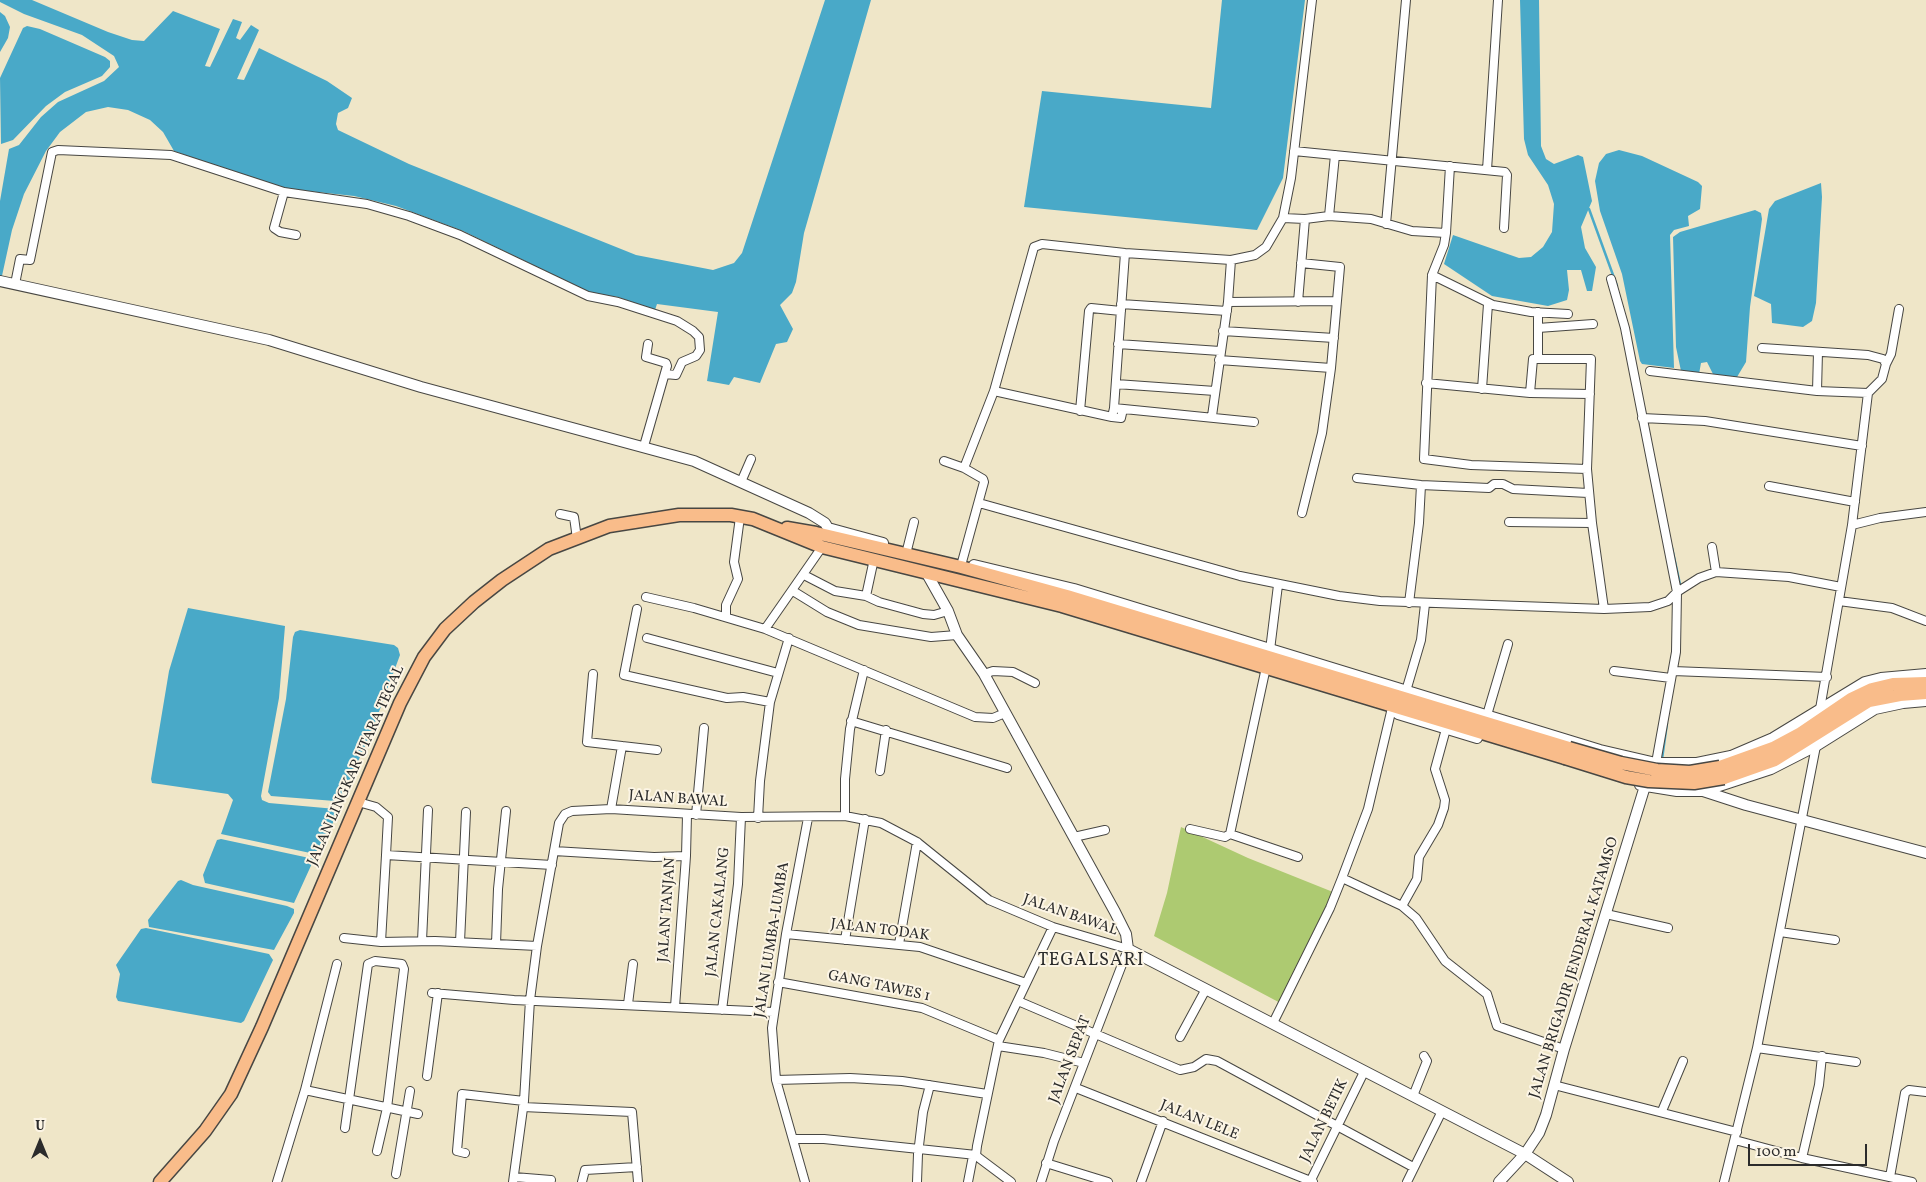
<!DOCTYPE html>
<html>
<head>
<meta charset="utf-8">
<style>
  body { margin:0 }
  #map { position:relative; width:1926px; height:1182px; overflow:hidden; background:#efe6c8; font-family:Vollkorn,serif }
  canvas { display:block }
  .north { position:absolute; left:15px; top:1117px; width:50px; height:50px; -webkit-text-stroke:4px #fcf5e5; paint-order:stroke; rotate:0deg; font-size:14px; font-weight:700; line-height:20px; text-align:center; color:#2b2b2b }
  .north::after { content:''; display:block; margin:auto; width:18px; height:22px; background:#2b2b2b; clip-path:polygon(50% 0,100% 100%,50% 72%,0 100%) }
  .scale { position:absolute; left:1748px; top:1144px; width:119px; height:22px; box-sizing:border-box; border:2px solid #2b2b2b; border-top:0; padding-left:6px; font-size:15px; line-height:18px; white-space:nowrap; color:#2b2b2b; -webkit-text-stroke:4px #fcf5e5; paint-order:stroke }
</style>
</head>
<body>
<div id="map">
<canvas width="1926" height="1182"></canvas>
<div class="north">U</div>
<div class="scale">100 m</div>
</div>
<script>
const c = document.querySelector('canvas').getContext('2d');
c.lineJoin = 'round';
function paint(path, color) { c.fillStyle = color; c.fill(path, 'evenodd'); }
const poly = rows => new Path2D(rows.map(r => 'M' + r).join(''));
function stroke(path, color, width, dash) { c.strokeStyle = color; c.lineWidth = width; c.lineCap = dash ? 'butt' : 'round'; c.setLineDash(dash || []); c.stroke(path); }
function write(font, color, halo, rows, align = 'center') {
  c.font = font + ' Vollkorn,serif'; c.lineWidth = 4; c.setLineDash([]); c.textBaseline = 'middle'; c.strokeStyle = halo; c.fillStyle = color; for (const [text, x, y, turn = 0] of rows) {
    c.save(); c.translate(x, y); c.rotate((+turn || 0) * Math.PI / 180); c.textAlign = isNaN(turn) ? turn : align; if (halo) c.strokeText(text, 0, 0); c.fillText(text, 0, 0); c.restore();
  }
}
paint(poly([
  [1181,827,1248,858,1333,892,1286,1006,1154,936,1167,893]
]), '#adca71');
paint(poly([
  [0,0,32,0,108,32,132,40,144,41,173,11,220,29,205,66,210,67,233,19,242,22,236,38,240,40,251,25,259,30,237,79,244,80,259,48,327,81,352,98,348,108,338,113,336,124,338,130,409,164,636,255,713,270,734,263,742,253,825,0,871,0,804,233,796,282,792,293,780,305,793,329,787,342,776,344,760,383,734,377,729,385,707,381,718,312,657,304,655,310,618,297,591,293,463,231,396,206,354,196,289,189,262,182,174,151,163,132,150,120,128,110,108,107,86,112,60,132,46,151,24,194,12,230,0,285,0,201,9,149,19,145,41,117,58,102,104,81,119,67,114,56,82,35,24,14,0,2],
  [1222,0,1305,0,1283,178,1257,230,1024,207,1042,91,1211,108],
  [1520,0,1539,0,1541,146,1546,159,1554,164,1578,155,1583,157,1592,201,1581,227,1585,248,1596,267,1592,291,1587,291,1581,270,1567,270,1569,290,1567,300,1548,306,1492,296,1444,264,1453,235,1519,258,1531,257,1543,247,1552,232,1554,204,1548,185,1528,155,1524,139],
  [0,12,5,16,10,27,8,38,0,52],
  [27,26,40,29,105,57,110,61,110,67,102,76,65,92,46,106,13,140,1,144,0,78,23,28],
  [1619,150,1642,156,1698,182,1702,186,1700,209,1688,216,1689,226,1674,230,1670,235,1674,368,1642,364,1640,361,1622,274,1600,211,1595,181,1599,163,1606,154],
  [1821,183,1822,197,1816,303,1812,321,1803,327,1772,323,1771,304,1754,296,1769,209,1775,201],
  [1755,210,1761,213,1762,219,1750,307,1746,362,1737,377,1734,378,1714,376,1707,362,1701,363,1699,374,1681,371,1676,347,1673,237,1680,232],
  [188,608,285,626,279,698,261,796,262,800,269,803,336,809,338,814,315,854,221,834,233,800,228,794,152,783,151,779,169,671],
  [300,630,394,645,398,648,400,655,373,728,347,786,339,799,335,801,271,796,268,792,286,699,293,637,295,632],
  [221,839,314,859,294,903,205,883,203,875,217,840],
  [181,880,193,885,287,906,294,909,294,913,274,950,149,927,148,920,178,881],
  [146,928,269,954,273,960,244,1021,241,1023,118,1001,116,997,120,974,116,965,141,929]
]), '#49a9c8');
stroke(poly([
  [1589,209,1617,286],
  [1672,548,1681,589],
  [1662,759,1667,723]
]), '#49a9c8', 2.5);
const minor = poly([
  [1294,151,1505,172,1507,175,1504,228],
  [1487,170,1498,0],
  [284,192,274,228,280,232,296,235],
  [1329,216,1335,155],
  [1283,218,1305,219,1329,216,1371,219,1412,231,1446,233,1450,166],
  [1386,224,1406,0],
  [1446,233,1444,245,1432,275,1424,459,1471,465,1587,469,1591,359,1533,359,1530,393],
  [1125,253,1114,408,1254,422],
  [1301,263,1340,267,1331,368,1322,433,1302,513],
  [1432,275,1493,305,1531,312,1568,314],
  [1611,279,1625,328,1677,592,1676,652,1656,763],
  [15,284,20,259,30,260,52,152,58,150,171,155,284,192,367,204,409,216,460,235,588,296,618,302,677,321,693,331,699,337,700,350,696,356,682,362,676,375,665,374],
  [1228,302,1337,301],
  [1298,302,1305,219],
  [1121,304,1227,311],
  [1538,328,1593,324],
  [1223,331,1334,338],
  [1118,344,1220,351],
  [1762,348,1868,355,1883,359,1886,364,1882,379,1868,393,1852,525],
  [1538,359,1538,312],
  [1219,360,1331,368],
  [1886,364,1891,354,1899,309],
  [1650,371,1817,391,1868,393],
  [1426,383,1530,393,1590,394],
  [1116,384,1215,391],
  [1482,389,1488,304],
  [994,391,1112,417,1114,408],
  [1817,391,1818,352],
  [1080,411,1089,311,1091,308,1121,311],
  [1212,416,1228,302,1231,260],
  [1112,417,1121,418,1123,409],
  [1642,418,1705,421,1862,446],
  [644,446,667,366,666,363,646,357,648,344],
  [944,461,964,468],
  [1587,469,1592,523,1604,609],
  [1357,478,1421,485,1489,488,1494,484,1503,484,1513,489,1588,493],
  [741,482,751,459],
  [1769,486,1855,502],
  [979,503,1240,576,1339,596,1380,601,1604,609,1650,607,1668,601,1677,592,1699,578,1716,572,1789,577,1841,587],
  [560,514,574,517,577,539],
  [1509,522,1592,523],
  [1712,547,1716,572],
  [907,550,914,522],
  [874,559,866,596,879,602,923,614,934,615,948,611],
  [962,562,984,482,983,479,964,468,994,391,1034,247,1042,244,1125,253,1231,260,1255,255,1266,247,1283,218,1291,178,1312,0],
  [804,575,835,591,866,596],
  [793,591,827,612,859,625,931,637,957,635],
  [646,597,694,608,765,629,975,717,993,718,1005,713],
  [1839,601,1892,608,1926,621],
  [1409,603,1419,523,1421,485],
  [637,609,624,675,727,698,743,697,770,702],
  [726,617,726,605,738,579,734,562,740,517],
  [765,629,822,547],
  [647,638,778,673],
  [1270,650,1278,585],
  [1614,671,1671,678],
  [1673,671,1827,677],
  [1265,672,1230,834,1298,857],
  [593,674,587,742,657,750],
  [984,674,993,671,1013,672,1035,683],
  [1406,691,1421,640,1425,604],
  [1820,709,1852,525,1880,518,1926,512],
  [1487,715,1508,644],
  [851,721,1007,768],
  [880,771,886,730],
  [358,802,376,807,388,817,386,855],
  [611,809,622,746],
  [696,815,704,728],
  [845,816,845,779,850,729,864,670],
  [758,818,760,781,770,702,789,638],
  [1190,829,1225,837,1230,834],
  [1074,837,1105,830],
  [554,851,654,857,686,856],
  [1342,878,1402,906,1416,918,1445,961,1487,994,1497,1026,1564,1049],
  [1402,906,1417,879,1419,857,1438,825,1444,808,1445,800,1435,769,1446,729],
  [1606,914,1668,928],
  [1780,932,1835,940],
  [786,934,920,947,1026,983],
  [344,938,381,942,435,941,537,946],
  [845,940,865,819],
  [422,941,428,810],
  [381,942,386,855,552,865],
  [460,942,466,812],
  [496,944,498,889,506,811],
  [899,944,917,842],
  [778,982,922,1008,999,1040],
  [432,993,514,1000,773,1012],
  [1018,1001,1180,1070,1194,1067,1206,1059,1217,1061,1413,1167],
  [628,1004,633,964],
  [675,1007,686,856,687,815],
  [722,1010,738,884,741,817],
  [1273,1023,1330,908,1342,878,1368,809,1391,712],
  [1180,1037,1206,989],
  [998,1046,1044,1053,1084,1063],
  [1757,1048,1856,1062],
  [427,1076,438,993],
  [776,1080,850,1078,902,1081,987,1094],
  [1554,1085,1737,1132],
  [1076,1088,1313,1182],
  [305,1090,337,964],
  [1413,1096,1427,1061,1424,1056],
  [523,1107,632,1112,638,1182],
  [1662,1111,1683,1061],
  [345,1128,368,964,375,961,402,964,404,969,387,1108,377,1151],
  [793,1139,824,1139,976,1155],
  [1735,1140,1802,1158,1912,1182],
  [465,1153,457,1151,462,1094,524,1101],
  [1802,1158,1819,1085,1822,1056],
  [1046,1163,1108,1182],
  [396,1174,410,1091],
  [514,1177,551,1180],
  [1890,1177,1905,1093,1909,1090,1926,1092],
  [277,1182,305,1090,418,1114],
  [513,1182,524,1101,530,1000,537,946,559,823,565,814,572,811,611,809,741,817,845,816,881,823,917,842,989,900,1053,927,1128,949,1054,1141,1041,1182],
  [582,1182,585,1170,637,1167],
  [805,1182,776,1080,772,1028,786,934,808,818],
  [917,1182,918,1154,923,1112,930,1085],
  [968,1182,973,1156],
  [1011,1182,979,1158,976,1155,977,1146,999,1040,1053,927],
  [1141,1182,1163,1121],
  [1310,1182,1364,1072],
  [1407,1182,1442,1111],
  [1724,1182,1757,1048,1816,746]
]);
const tertiary = poly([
  [0,281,269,340,421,387,694,461,809,513,825,523,828,528,827,533],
  [828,528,883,543],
  [974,565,1074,589,1600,750,1656,763,1697,763,1731,756,1773,738,1865,682,1881,678,1926,674],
  [926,572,948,611,957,635,984,674,1115,912,1126,934,1128,949,1525,1154,1568,1182],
  [1398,714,1477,738],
  [1640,785,1677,791,1703,791,1746,805,1926,853],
  [1704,791,1771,769,1816,746,1875,709,1903,703,1926,701],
  [1499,1182,1525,1154,1539,1133,1546,1115,1564,1049,1645,786]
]);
const trunk = poly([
  [787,528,816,533,961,567,1067,596,1569,748],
  [1720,767,1773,748,1801,733,1851,699,1872,689,1893,684,1926,683],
  [1724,778,1775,760,1869,701,1900,695,1926,693],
  [160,1182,205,1131,231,1094,262,1027,400,703,424,657,445,629,474,602,502,580,549,549,609,526,679,515,731,515,753,519,822,547,1062,606,1565,758]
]);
stroke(minor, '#484743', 10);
stroke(tertiary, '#484743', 12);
stroke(trunk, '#484743', 15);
stroke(minor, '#fff', 8);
stroke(tertiary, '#fff', 10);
stroke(trunk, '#f9bc8a', 12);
const trunkBridge = poly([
  [1569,748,1621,763,1657,770,1690,772,1720,767],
  [1565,758,1626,777,1649,781,1694,783,1724,778]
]);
stroke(trunkBridge, '#484743', 15, []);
stroke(trunkBridge, '#f9bc8a', 12);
write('15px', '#2b2b2b', '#fcf5e5', [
  ["JALAN LINGKAR UTARA TEGAL",357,766,-66],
  ["JALAN BAWAL",678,800,4],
  ["JALAN TANJAN",668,910,-86],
  ["JALAN CAKALANG",719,912,-84],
  ["JALAN BAWAL",1070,916,19],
  ["JALAN TODAK",880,931,7],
  ["JALAN LUMBA-LUMBA",773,940,-81],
  ["JALAN BRIGADIR JENDERAL KATAMSO",1575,968,-73],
  ["GANG TAWES 1",879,987,12],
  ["JALAN SEPAT",1071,1060,-69],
  ["JALAN LELE",1199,1121,22],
  ["JALAN BETIK",1325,1121,-64]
]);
c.letterSpacing = '1px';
write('18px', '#2b2b2b', '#fcf5e5', [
  ["TEGALSARI",1091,962]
]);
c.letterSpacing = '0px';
</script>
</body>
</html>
